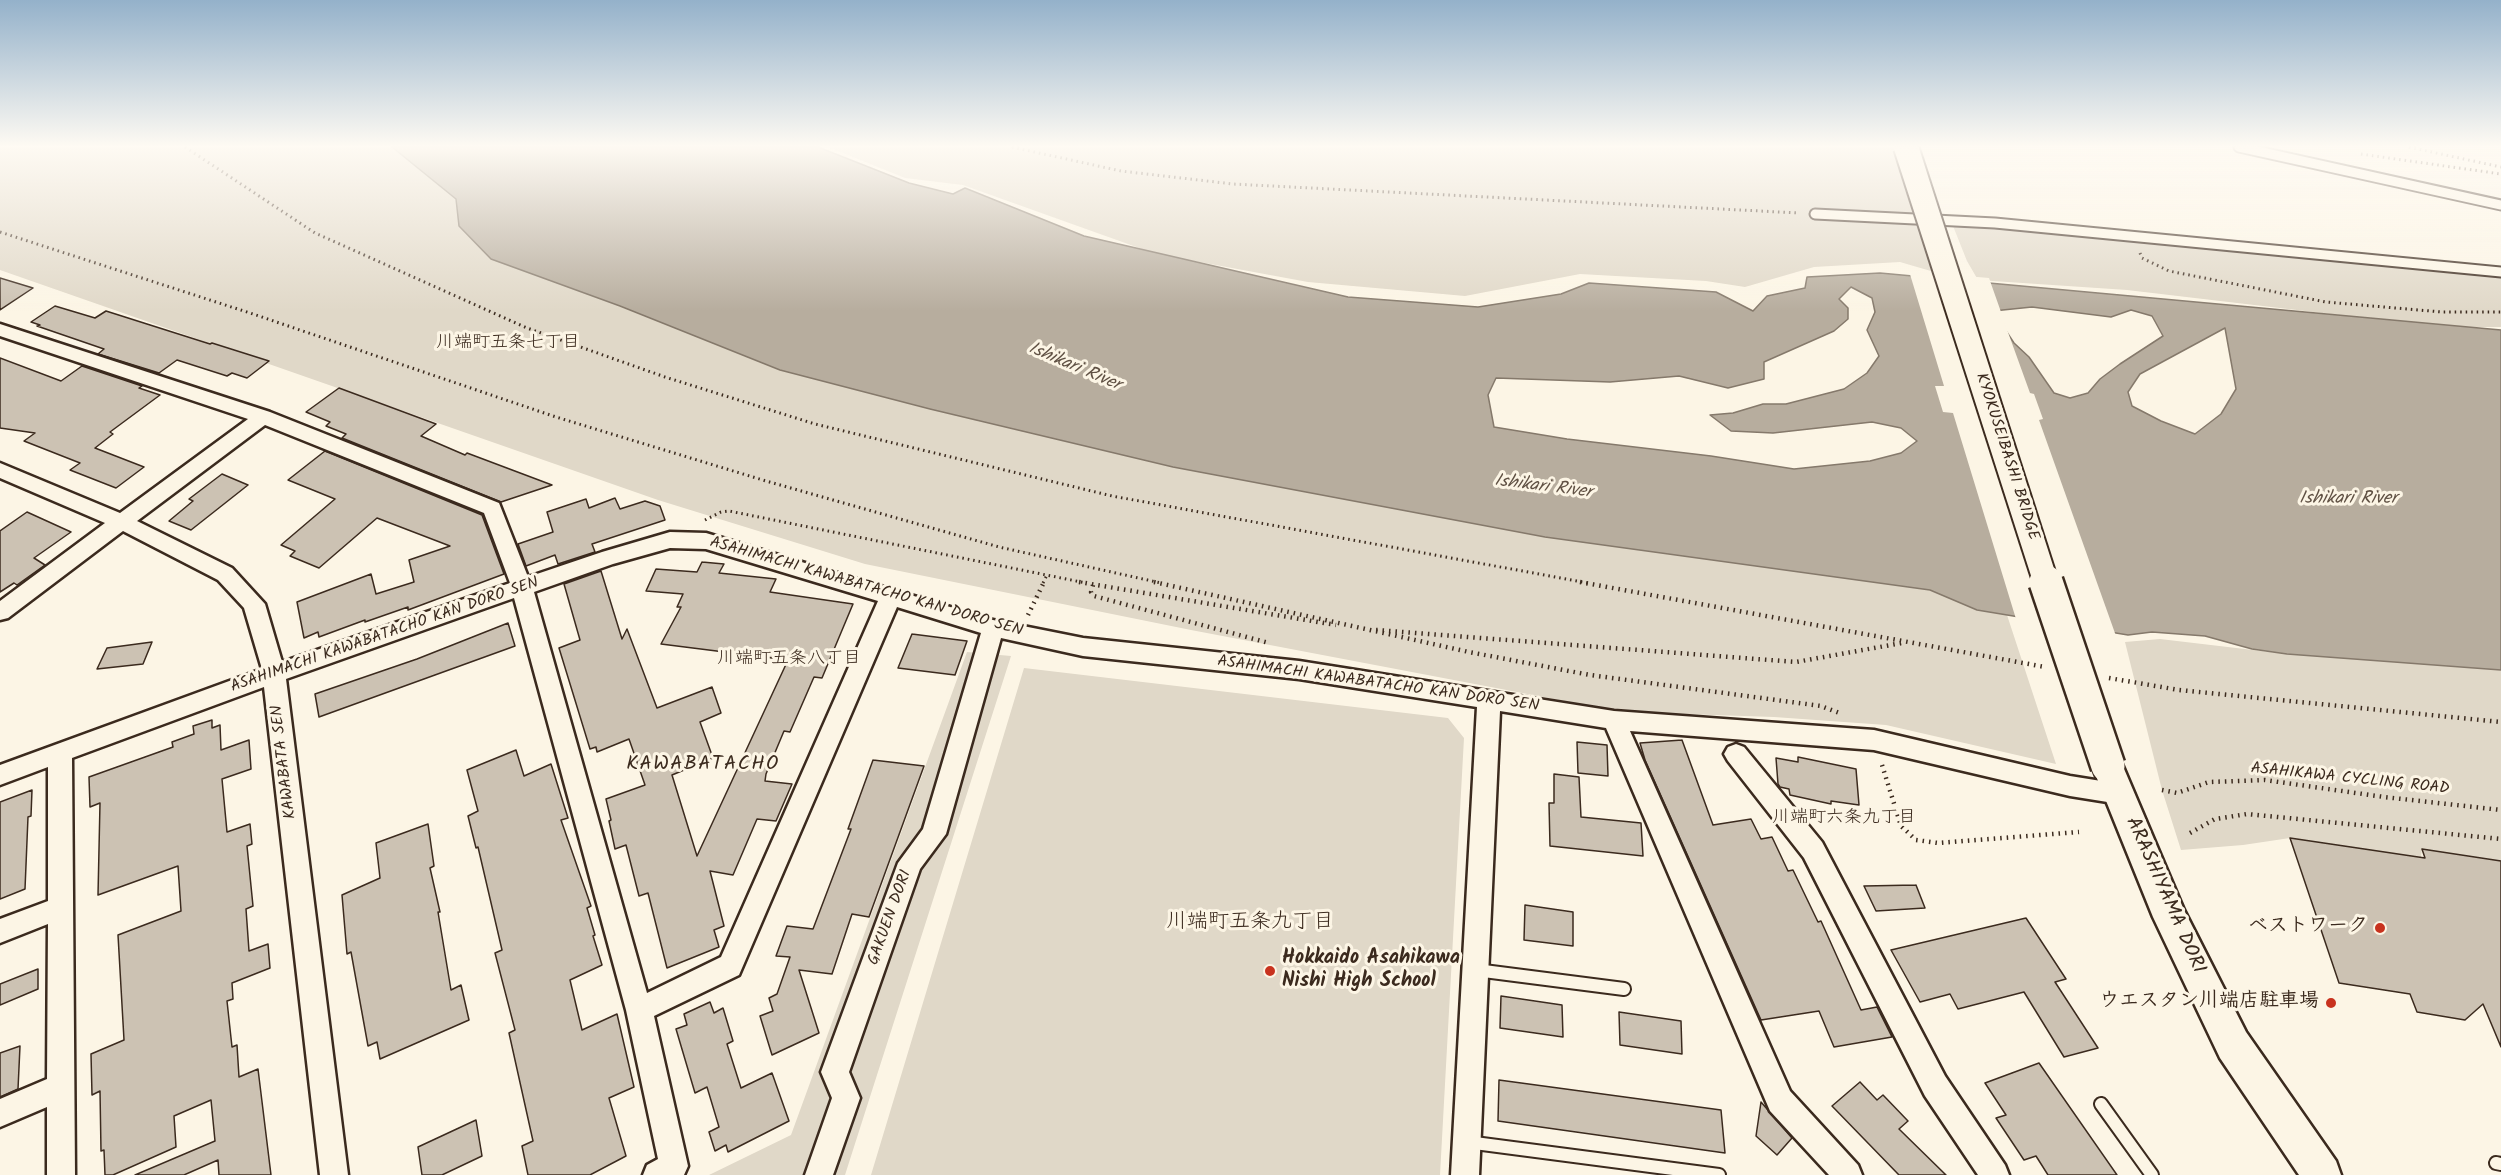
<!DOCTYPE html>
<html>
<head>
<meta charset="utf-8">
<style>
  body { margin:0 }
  canvas { display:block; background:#fcf5e5 }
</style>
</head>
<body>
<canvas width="2501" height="1175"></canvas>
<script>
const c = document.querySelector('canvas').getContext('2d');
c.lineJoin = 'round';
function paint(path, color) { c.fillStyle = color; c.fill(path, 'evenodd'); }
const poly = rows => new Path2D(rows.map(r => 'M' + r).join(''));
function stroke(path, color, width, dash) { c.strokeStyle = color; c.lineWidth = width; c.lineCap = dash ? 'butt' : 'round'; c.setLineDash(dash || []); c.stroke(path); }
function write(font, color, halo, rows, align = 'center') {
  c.font = font + ' Kalam,"Klee One",sans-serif'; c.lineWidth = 6; c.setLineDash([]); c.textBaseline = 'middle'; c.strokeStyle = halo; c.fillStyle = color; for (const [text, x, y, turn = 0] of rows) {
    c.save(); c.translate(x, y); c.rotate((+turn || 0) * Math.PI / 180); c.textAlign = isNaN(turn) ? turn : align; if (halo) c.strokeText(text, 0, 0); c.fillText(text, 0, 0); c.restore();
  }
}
paint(poly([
  [0,147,392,147,456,199,459,226,491,259,620,306,1173,467,1545,537,1930,590,1977,610,2007,615,2056,764,1886,725,1774,717,1622,712,1191,630,865,564,658,500,0,270],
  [828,147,1906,147,1948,276,1900,262,1814,267,1745,287,1706,281,1580,274,1465,296,1308,282,1156,254,963,185,905,178],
  [1951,221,2501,272,2501,327,2470,327,2339,315,2127,290,1978,280,1967,261],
  [2160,639,2287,654,2501,670,2501,861,2422,849,2419,872,2405,870,2399,854,2290,838,2243,845,2181,850,2162,790,2125,642],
  [967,652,1011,656,845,1175,709,1175,791,1135],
  [1024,668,1448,718,1464,738,1440,1175,871,1175]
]), '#e0d8c8');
const water = poly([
  [392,147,818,147,909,183,953,194,965,188,1084,236,1348,297,1478,307,1561,294,1589,283,1716,292,1753,311,1767,296,1805,288,1807,277,1880,273,2501,330,2501,670,2287,654,2252,649,2205,636,2152,632,2128,635,1977,610,1930,590,1545,537,1173,467,930,409,780,370,620,306,491,259,459,226,456,199,392,147],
  [1851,287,1872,298,1875,312,1867,330,1879,356,1867,373,1844,389,1786,404,1763,404,1733,413,1710,415,1731,431,1773,433,1872,422,1901,428,1917,441,1901,453,1870,461,1794,469,1711,456,1567,439,1494,427,1488,395,1496,378,1610,382,1679,376,1728,388,1764,379,1764,362,1834,331,1848,319,1848,308,1839,299,1851,287],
  [2032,307,2111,317,2131,310,2152,316,2163,336,2120,364,2100,379,2088,393,2070,398,2054,393,2029,357,2014,343,1993,311,2032,307],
  [2225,328,2236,389,2221,414,2195,434,2161,421,2132,406,2128,392,2140,374,2225,328]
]);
paint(water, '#b7ad9e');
stroke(water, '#85796b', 1.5);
paint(poly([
  [1909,271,1989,278,2001,312,1997,313,2005,324,2030,393,2034,394,2043,419,2039,420,2116,636,2016,619,1953,413,1943,412,1935,386,1944,386]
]), '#fcf5e5');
const building = poly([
  [0,278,33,288,0,310,0,278],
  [55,306,95,318,106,311,210,344,212,343,269,361,247,378,232,373,227,376,177,360,159,373,98,354,104,349,37,326,40,325,31,322,55,306],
  [0,358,61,381,82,366,142,386,139,388,160,395,110,432,113,434,95,448,144,467,116,488,70,470,80,463,24,441,35,433,0,428,0,358],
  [339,388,436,424,421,436,465,455,467,453,552,485,501,502,342,438,346,434,326,426,330,422,306,412,339,388],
  [325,451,482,515,504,574,408,610,408,607,365,622,365,620,319,637,318,632,304,638,297,602,371,574,376,594,414,582,409,560,450,546,377,518,319,568,290,556,295,551,281,545,335,499,288,480,325,451],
  [222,474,248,485,191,530,169,521,193,501,189,499,222,474],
  [615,498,620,509,645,501,660,506,665,520,592,544,595,552,558,564,555,555,526,566,518,544,553,532,547,512,586,499,589,508,615,498],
  [27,512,71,532,34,558,45,565,17,585,14,583,0,592,0,531,27,512],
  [702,562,724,564,719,573,776,579,770,592,853,604,822,678,814,677,790,732,784,731,766,774,765,781,792,784,776,821,757,819,733,875,710,871,724,926,714,930,719,947,667,968,648,893,639,896,626,845,615,849,609,821,611,820,606,799,645,785,629,739,597,752,596,747,590,749,559,648,580,640,564,584,601,571,622,639,627,629,657,708,712,687,721,713,700,722,713,758,672,775,697,856,788,660,661,644,681,607,677,607,683,594,646,591,656,569,697,572,702,562],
  [508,623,515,646,319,717,315,694,417,659,508,623],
  [912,634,967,641,955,675,898,668,912,634],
  [152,642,143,664,97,669,107,648,152,642],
  [212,720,212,728,220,725,221,750,249,740,251,769,222,779,227,832,250,824,252,844,247,846,253,906,246,909,249,951,268,944,270,968,232,983,233,999,227,1001,232,1047,237,1045,239,1077,258,1069,271,1175,219,1175,218,1160,184,1175,135,1175,215,1141,211,1100,174,1116,176,1147,113,1175,105,1175,104,1150,101,1151,100,1091,92,1095,91,1054,124,1040,118,935,181,911,178,866,98,895,100,803,90,807,89,777,173,747,172,742,194,734,193,726,212,720],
  [1682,740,1713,825,1751,819,1761,839,1772,837,1788,871,1793,870,1818,922,1821,921,1861,1010,1877,1007,1892,1037,1834,1047,1819,1011,1761,1020,1645,760,1640,743,1682,740],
  [1577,742,1607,745,1608,776,1578,773,1577,742],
  [516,750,524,776,551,764,568,818,561,820,591,906,587,908,595,935,593,936,602,965,570,980,582,1030,617,1014,634,1087,609,1098,626,1156,590,1175,528,1175,522,1146,533,1141,509,1033,515,1030,495,953,502,950,478,847,476,848,468,816,478,811,467,770,516,750],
  [1798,757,1856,769,1859,805,1831,801,1831,804,1790,795,1789,789,1780,787,1778,784,1776,758,1798,762,1798,757],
  [873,760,924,766,869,917,852,914,832,974,799,970,819,1033,772,1055,760,1016,773,1011,769,998,777,994,790,957,776,956,787,926,813,929,851,829,848,829,873,760],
  [1554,774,1579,777,1581,817,1641,823,1643,856,1550,846,1549,803,1554,803,1554,774],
  [32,790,31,816,28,817,25,889,0,899,0,802,32,790],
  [428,824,434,866,430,868,440,912,438,912,451,990,461,985,469,1020,380,1059,377,1042,368,1046,351,952,347,954,342,895,380,878,376,843,428,824],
  [2290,838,2425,858,2422,849,2501,861,2501,1047,2483,1004,2465,1020,2417,1012,2410,994,2339,983,2290,838],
  [1916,885,1925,908,1876,911,1864,886,1916,885],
  [1525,905,1573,912,1573,946,1524,940,1525,905],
  [2026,918,2066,979,2055,982,2098,1048,2064,1057,2024,992,1958,1009,1950,994,1920,1002,1891,950,2026,918],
  [38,969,38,989,0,1005,0,984,38,969],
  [1501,996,1562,1005,1563,1037,1500,1028,1501,996],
  [710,1002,714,1013,723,1008,733,1041,727,1044,741,1088,772,1073,789,1121,728,1152,726,1145,715,1151,709,1132,719,1127,707,1087,695,1093,676,1029,687,1025,684,1014,710,1002],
  [1619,1012,1681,1021,1682,1054,1620,1045,1619,1012],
  [20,1046,18,1089,0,1097,0,1053,20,1046],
  [2039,1063,2117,1175,2048,1175,2036,1156,2024,1160,1996,1118,2006,1115,1985,1083,2039,1063],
  [1499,1080,1721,1110,1725,1153,1498,1121,1499,1080],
  [1860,1082,1877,1100,1883,1095,1908,1121,1899,1129,1946,1175,1899,1175,1832,1106,1860,1082],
  [1761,1102,1792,1138,1777,1155,1756,1136,1761,1102],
  [476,1120,482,1156,442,1175,422,1175,418,1147,476,1120]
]);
paint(building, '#ccc2b3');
stroke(building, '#3b2a1e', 1.5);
const laneFar1 = poly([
  [2239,147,2501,205],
  [1815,214,1995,223,2501,272]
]);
const lane = poly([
  [1476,970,1624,989],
  [2101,1104,2152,1175],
  [1467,1142,1719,1175],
  [2496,1163,2501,1164]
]);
const street = poly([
  [0,324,270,412,499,503,528,577,602,552,670,532,706,533,993,620,1083,638,1299,661,1614,711,1874,730,2070,776,2120,784,2128,787,2132,794,2128,801,2120,804,2070,796,1874,750,1630,731,1790,1091,1858,1165,1862,1175,1829,1175,1770,1111,1606,728,1500,711,1479,1175,1451,1175,1477,707,1299,679,1083,656,1001,638,946,834,920,869,849,1072,860,1098,833,1175,805,1175,832,1098,821,1072,898,863,923,829,981,633,897,607,739,975,654,1016,688,1166,684,1175,643,1175,647,1165,658,1159,626,1010,514,598,286,679,348,1175,320,1175,264,687,72,758,75,1175,47,1175,47,1107,0,1127,0,1099,47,1079,48,924,0,943,0,919,48,901,48,767,0,785,0,765,262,669,244,608,218,580,123,531,8,618,0,620,0,601,105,523,0,478,0,463,120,513,248,419,0,336,0,324],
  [265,425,484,513,510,583,282,662,265,604,232,568,137,521,265,425],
  [670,548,706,549,878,601,721,957,647,993,534,592,613,564,670,548],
  [1736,744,1744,747,1822,842,1945,1076,2005,1165,2009,1175,1978,1175,1925,1096,1804,858,1728,761,1724,754,1728,747,1736,744]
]);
const secondary = poly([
  [2108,753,2119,757,2184,910,2246,1032,2336,1161,2341,1175,2299,1175,2220,1058,2153,917,2092,766,2097,757,2108,753]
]);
stroke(laneFar1, '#3b2a1e', 13);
stroke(lane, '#3b2a1e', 16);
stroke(street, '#3b2a1e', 5);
stroke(secondary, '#3b2a1e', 5);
stroke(poly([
  [185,147,315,233,527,328,665,377,815,424,1112,496,1588,583],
  [1012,147,1121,171,1233,184,1799,213],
  [2409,147,2501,167],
  [2361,154,2501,174],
  [0,232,250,313,556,417,766,481,999,547,1161,583],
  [2140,253,2142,258,2169,271,2326,302,2442,312,2501,312],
  [705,520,721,512,729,511,1086,583],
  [1043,583,1047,575]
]), '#3b2a1e', 3, [1.5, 4]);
stroke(poly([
  [1079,582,1336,625],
  [1154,582,1469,652,1590,675,1821,706,1842,714],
  [1580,582,2045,667],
  [1093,585,1091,592,1094,596,1269,643],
  [1028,615,1044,582],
  [1376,630,1796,662,1902,643],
  [2109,678,2179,690,2501,722],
  [1882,765,1901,826,1916,840,1938,843,2079,832],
  [2162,790,2177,793,2209,782,2265,780,2384,797,2501,810],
  [2190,833,2215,819,2247,814,2501,839]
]), '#3b2a1e', 4.5, [1.5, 5]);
stroke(laneFar1, '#fcf5e5', 9);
stroke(lane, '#fcf5e5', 12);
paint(street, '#fcf5e5');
paint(secondary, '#fcf5e5');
const secondaryBridgeFar1 = poly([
  [1906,147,2046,583]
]);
const secondaryBridge = poly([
  [2046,582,2108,766]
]);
stroke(secondaryBridgeFar1, '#3b2a1e', 28, []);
stroke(secondaryBridge, '#3b2a1e', 38, []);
stroke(secondaryBridgeFar1, '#fcf5e5', 24);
stroke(secondaryBridge, '#fcf5e5', 33);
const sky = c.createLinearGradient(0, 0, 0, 311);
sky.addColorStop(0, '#94b1ca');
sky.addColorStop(0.47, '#fefaf3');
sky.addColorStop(1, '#fefaf300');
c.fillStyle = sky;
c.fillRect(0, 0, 2501, 311);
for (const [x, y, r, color] of [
  [2380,928,6,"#c8321e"],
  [1270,971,6,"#c8321e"],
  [2331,1003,6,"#c8321e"]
]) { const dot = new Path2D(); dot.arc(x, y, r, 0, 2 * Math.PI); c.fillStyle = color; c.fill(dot); stroke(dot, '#fcf5e5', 2); }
write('16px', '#3b2a1e', '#fcf5e5', [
  ["KYOKUSEIBASHI BRIDGE",2006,457,72],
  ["ASAHIMACHI KAWABATACHO KAN DORO SEN",866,588,16],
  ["ASAHIMACHI KAWABATACHO KAN DORO SEN",385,636,-19],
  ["ASAHIMACHI KAWABATACHO KAN DORO SEN",1378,685,8],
  ["KAWABATA SEN",285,762,-97],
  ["ASAHIKAWA CYCLING ROAD",2350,780,6],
  ["GAKUEN DORI",891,918,-70]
]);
write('18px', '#3b2a1e', '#fcf5e5', [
  ["川端町五条七丁目",508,344],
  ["川端町五条八丁目",789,660],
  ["川端町六条九丁目",1844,819]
]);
write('italic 18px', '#605144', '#fcf5e5', [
  ["Ishikari River",1074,368,23],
  ["Ishikari River",1543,488,7],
  ["Ishikari River",2348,500]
]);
c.letterSpacing = '1.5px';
write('20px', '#3b2a1e', '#fcf5e5', [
  ["KAWABATACHO",703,766]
]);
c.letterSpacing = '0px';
write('20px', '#3b2a1e', '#fcf5e5', [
  ["ARASHIYAMA DORI",2164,896,66]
]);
write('bold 20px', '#3b2a1e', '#fcf5e5', [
  ["ベストワーク",2368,928],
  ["Hokkaido Asahikawa",1282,960,"left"],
  ["Nishi High School",1282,983,"left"],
  ["ウエスタン川端店駐車場",2319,1003]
], 'right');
write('21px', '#3b2a1e', '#fcf5e5', [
  ["川端町五条九丁目",1250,923]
]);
</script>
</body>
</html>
